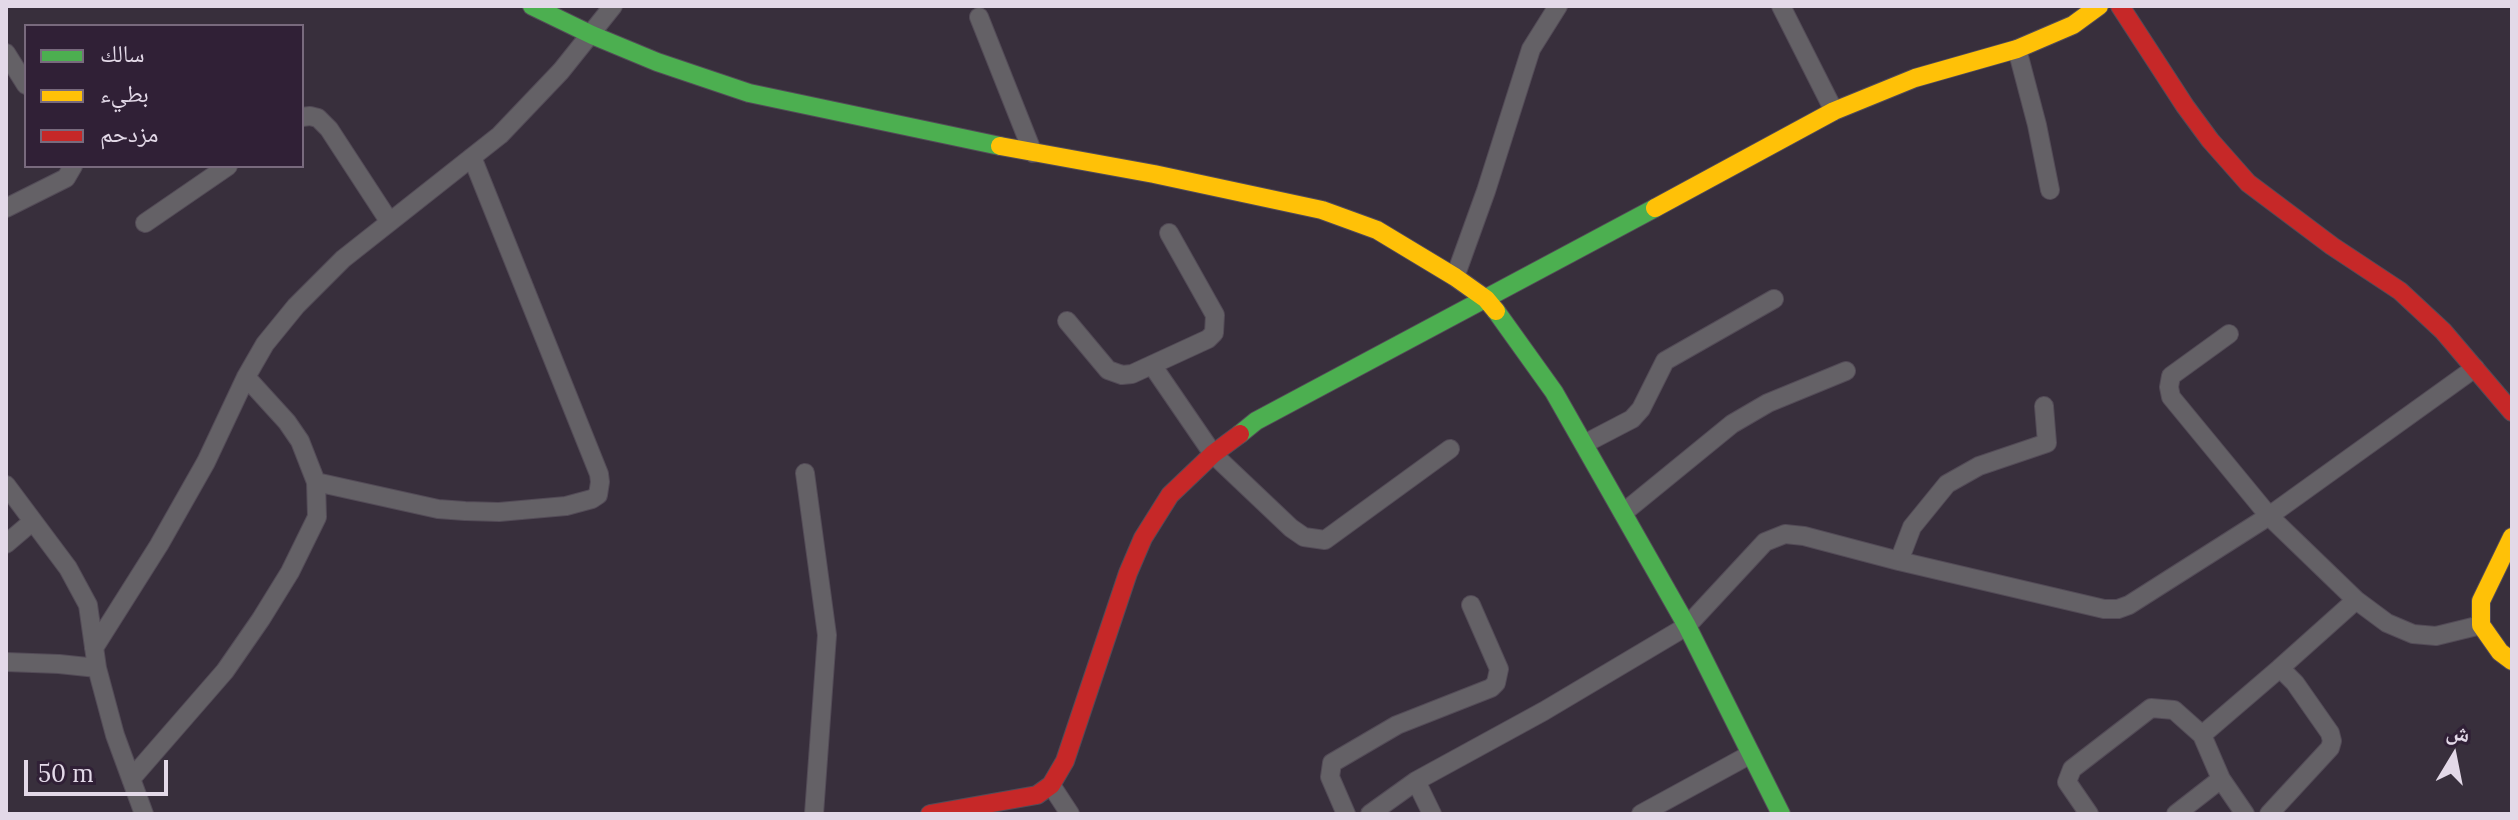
<!DOCTYPE html>
<html>
<head>
<meta charset="utf-8">
<style>
  body { margin:0 }
  #map { position:relative; width:2518px; height:820px; overflow:hidden; background:#382f3c; font-family:Lora,"Noto Naskh Arabic",serif }
  canvas { display:block }
  .frame { position:absolute; inset:0; border:8px solid #e3d9e8; pointer-events:none }
  .legend { position:absolute; left:24px; top:24px; width:280px; height:144px; box-sizing:border-box; background:#302036; border:2px solid #786a7d; margin:0; padding:10px 14px; list-style:none; font-size:24px; color:#e3d9e8 }
  .legend li { display:flex; align-items:center; gap:16px; height:40px }
  .legend b { width:40px; border:2px solid #786a7d }
  .north { position:absolute; left:2414px; top:716px; width:80px; height:80px; -webkit-text-stroke:6px #302036; paint-order:stroke; rotate:10deg; font-size:22px; font-weight:700; line-height:32px; text-align:center; color:#e3d9e8 }
  .north::after { content:''; display:block; margin:auto; width:28px; height:36px; background:#e3d9e8; clip-path:polygon(50% 0,100% 100%,50% 72%,0 100%) }
  .scale { position:absolute; left:24px; top:760px; width:144px; height:36px; box-sizing:border-box; border:4px solid #e3d9e8; border-top:0; padding-left:10px; font-size:24px; line-height:28px; white-space:nowrap; color:#e3d9e8; -webkit-text-stroke:6px #302036; paint-order:stroke }
</style>
</head>
<body>
<div id="map">
<canvas width="2518" height="820"></canvas>
<div class="frame"></div>
<ul class="legend">
<li><b style="height:10px;background:#4caf50"></b>سالك</li>
<li><b style="height:10px;background:#ffc107"></b>بطيء</li>
<li><b style="height:10px;background:#c62828"></b>مزدحم</li>
</ul>
<div class="north">ش</div>
<div class="scale">50 m</div>
</div>
<script>
const c = document.querySelector('canvas').getContext('2d');
c.lineJoin = 'round';
const poly = rows => new Path2D(rows.map(r => 'M' + r).join(''));
function stroke(path, color, width, dash) { c.strokeStyle = color; c.lineWidth = width; c.lineCap = dash ? 'butt' : 'round'; c.setLineDash(dash || []); c.stroke(path); }
const street = poly([
  [1781,6,1834,111],
  [979,17,1033,153],
  [2017,49,2037,125,2050,190],
  [6,53,26,85],
  [302,117,310,116,318,118,329,129,389,221],
  [6,208,66,178,73,166],
  [145,223,228,166],
  [1455,277,1486,191,1531,49,1558,6],
  [1067,321,1108,370,1122,375,1132,374,1208,339,1214,333,1215,315,1169,233],
  [2229,334,2171,376,2169,387,2171,397,2269,516,2356,600,2387,623,2413,634,2436,636,2481,625],
  [1152,365,1213,454,1291,528,1304,537,1325,540,1450,449],
  [1584,444,1632,419,1641,409,1665,361,1774,299],
  [805,473,827,635,814,814],
  [316,482,438,509,465,511,499,512,566,506,592,499,598,495,600,482,599,474,472,157],
  [6,485,68,568,88,605,97,668,115,735,144,814],
  [1623,513,1732,424,1768,403,1846,371],
  [6,544,33,521],
  [1899,561,1912,527,1947,484,1979,466,2047,443,2044,406],
  [94,648,159,545,206,462,246,377,265,344,296,306,343,259,500,135,561,71,613,6],
  [6,662,59,664,97,668],
  [2202,735,2280,668],
  [131,779,225,671,261,619,290,572,317,517,316,482,300,441,287,422,246,377],
  [1416,781,1432,814],
  [1051,785,1070,814],
  [1346,814,1330,777,1332,763,1397,725,1491,688,1496,683,1499,669,1471,605],
  [1370,814,1416,781,1544,711,1687,626,1765,542,1785,534,1804,536,1899,561,2104,609,2118,609,2129,605,2269,516,2475,368],
  [1641,814,1751,754],
  [2089,814,2067,782,2072,769,2151,708,2174,710,2202,735,2221,779,2245,814],
  [2176,814,2221,779],
  [2269,814,2330,748,2332,741,2330,733,2295,683,2280,668,2356,600]
]);
const fast = poly([
  [532,6,592,35,657,62,749,93,1000,146],
  [1496,311,1554,392,1687,626,1781,814],
  [1240,434,1256,421,1655,208]
]);
const slow = poly([
  [1000,146,1154,174,1322,210,1377,230,1455,277,1486,299,1496,311],
  [1655,208,1834,111,1915,78,2017,49,2073,25,2099,6],
  [2512,537,2481,601,2481,625,2500,652,2512,661]
]);
const jam = poly([
  [2120,6,2185,106,2210,140,2248,183,2332,246,2400,291,2443,331,2512,412],
  [930,814,1037,795,1051,785,1065,761,1128,573,1143,538,1170,495,1213,454,1240,434]
]);
stroke(street, '#534b57', 20);
stroke(fast, '#534b57', 20);
stroke(slow, '#534b57', 20);
stroke(jam, '#534b57', 20);
stroke(street, '#646166', 18);
stroke(fast, '#4caf50', 18);
stroke(slow, '#ffc107', 18);
stroke(jam, '#c62828', 18);
</script>
</body>
</html>
